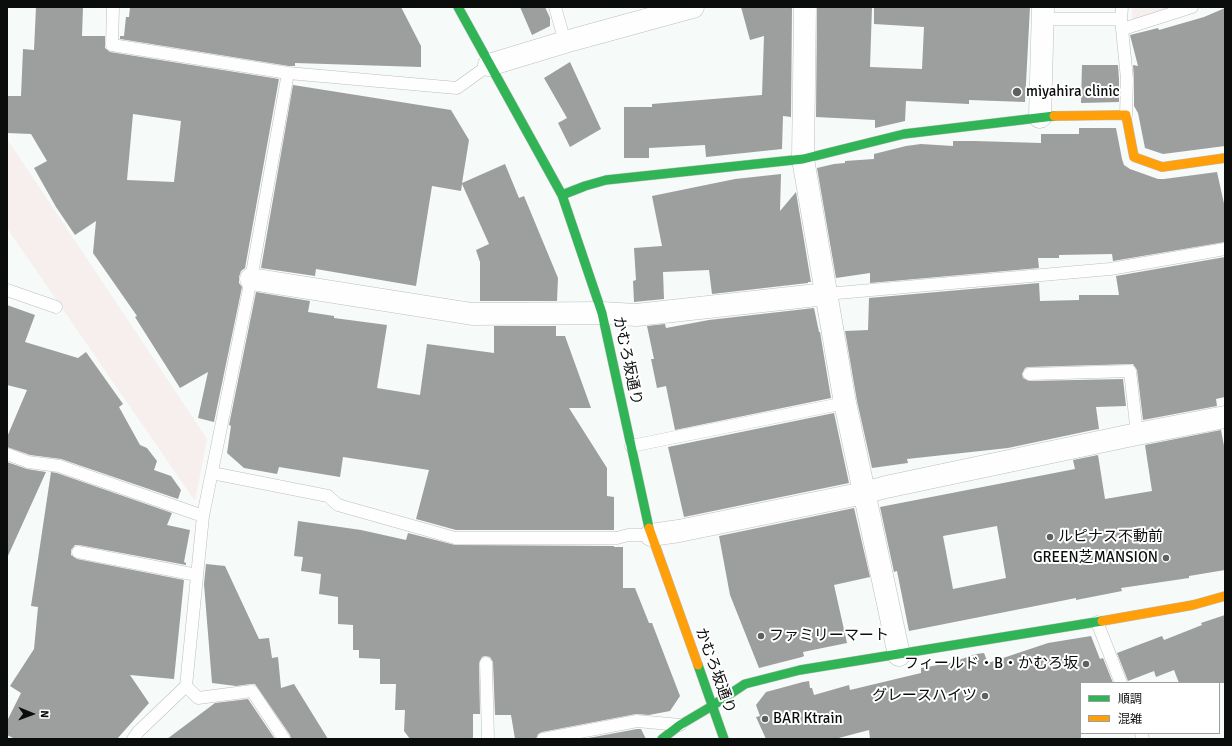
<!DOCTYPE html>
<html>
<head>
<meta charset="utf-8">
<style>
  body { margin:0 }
  #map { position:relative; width:1232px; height:746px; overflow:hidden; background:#f6faf8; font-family:Signika,"Noto Sans JP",sans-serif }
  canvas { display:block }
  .frame { position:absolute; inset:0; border:8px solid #0b0d0c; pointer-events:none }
  .legend { position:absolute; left:1080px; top:682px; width:140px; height:52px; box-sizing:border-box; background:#fff; border:1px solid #9d9e9e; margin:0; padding:5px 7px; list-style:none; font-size:12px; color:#0b0d0c }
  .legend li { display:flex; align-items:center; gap:8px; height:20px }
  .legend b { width:20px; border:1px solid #9d9e9e }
  .north { position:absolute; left:12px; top:694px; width:40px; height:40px; -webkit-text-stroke:3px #fff; paint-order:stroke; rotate:91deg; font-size:11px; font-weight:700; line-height:16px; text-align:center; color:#0b0d0c }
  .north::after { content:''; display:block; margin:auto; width:14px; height:18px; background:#0b0d0c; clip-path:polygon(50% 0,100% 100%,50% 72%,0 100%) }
</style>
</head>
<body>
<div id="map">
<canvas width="1232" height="746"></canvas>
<div class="frame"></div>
<ul class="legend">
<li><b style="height:5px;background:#30b455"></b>順調</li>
<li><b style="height:5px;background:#ff9f0a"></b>混雑</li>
</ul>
<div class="north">N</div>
</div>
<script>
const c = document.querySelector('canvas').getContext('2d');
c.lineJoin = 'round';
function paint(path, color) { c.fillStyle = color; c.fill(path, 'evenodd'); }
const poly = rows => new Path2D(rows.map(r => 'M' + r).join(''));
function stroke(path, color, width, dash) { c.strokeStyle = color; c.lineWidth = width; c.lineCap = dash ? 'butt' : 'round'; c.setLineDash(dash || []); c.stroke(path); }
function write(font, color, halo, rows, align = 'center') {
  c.font = font + ' Signika,"Noto Sans JP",sans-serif'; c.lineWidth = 4; c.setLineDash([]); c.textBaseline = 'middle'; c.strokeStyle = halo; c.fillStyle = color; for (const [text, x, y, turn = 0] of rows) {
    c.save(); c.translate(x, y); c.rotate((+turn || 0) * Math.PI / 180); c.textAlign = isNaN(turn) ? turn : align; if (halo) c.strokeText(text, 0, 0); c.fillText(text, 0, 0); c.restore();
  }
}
paint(poly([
  [1132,7,1175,7,1132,20],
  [7,139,207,439,195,501,7,228]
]), '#f7eeee');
paint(poly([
  [36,7,83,7,82,36,105,36,105,48,110,52,279,79,245,268,241,271,239,277,239,283,242,287,214,422,198,418,208,372,180,388,135,317,137,316,93,253,96,221,75,235,56,207,34,168,47,161,31,134,7,133,7,96,21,96,23,49,34,50],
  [133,114,181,121,174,182,127,180],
  [130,7,401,7,421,46,421,67,295,63,295,66,289,66,120,39,120,36,124,36,126,17,129,17],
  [520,7,545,7,550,18,550,26,532,35],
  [741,7,792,7,791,117,783,116,782,149,706,157,705,145,649,148,649,158,624,158,624,107,652,107,652,104,762,95,764,36,750,40],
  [817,7,872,7,870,67,922,69,924,27,874,24,874,7,1030,7,1025,102,969,100,969,104,906,101,905,121,875,128,875,120,816,117],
  [1225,8,1225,146,1163,154,1145,148,1138,113,1134,106,1134,79,1133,65,1138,66,1130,35,1158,28,1159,30,1204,17],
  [570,62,601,129,570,147,558,123,567,118,544,78],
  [1082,65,1118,65,1119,79,1119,102,1081,103],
  [293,85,451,110,469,140,462,183,505,164,519,198,524,196,558,278,557,301,480,301,480,262,476,250,489,244,462,184,461,191,432,186,416,286,316,269,315,276,261,268],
  [1079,128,1116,128,1122,159,1124,165,1130,169,1158,179,1164,179,1217,172,1225,208,1225,242,1113,261,1112,254,1059,255,1059,258,1038,258,1039,268,870,283,870,273,836,278,817,168,834,164,845,163,845,161,874,159,874,154,906,146,921,144,953,146,953,141,974,141,1041,143,1041,134,1079,134],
  [781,174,780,211,796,192,811,282,808,282,808,283,712,294,709,270,663,272,664,299,634,302,633,281,636,280,634,248,662,246,652,196,735,179],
  [1225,257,1225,397,1216,399,1217,406,1143,420,1137,370,1133,364,1028,367,1025,368,1022,374,1023,378,1029,381,1123,379,1126,406,1096,407,1099,429,1093,430,1008,448,907,459,908,463,872,468,857,401,845,331,868,330,869,298,1039,283,1040,301,1079,300,1079,295,1119,295,1116,276],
  [256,292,310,301,308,312,334,316,334,318,387,325,377,388,420,395,427,344,494,353,494,326,556,326,556,336,565,336,591,408,569,408,607,468,607,496,614,497,614,530,456,530,416,519,429,470,343,457,340,477,279,467,277,474,244,468,227,453,231,426,229,425],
  [7,305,35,315,25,342,78,358,86,352,123,404,119,407,140,445,147,448,157,461,154,470,171,476,181,490,178,499,61,459,30,455,7,447,7,437,27,390,7,385],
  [814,308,819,332,820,332,831,398,675,430,666,386,657,388,651,359,654,359,647,326,665,324,666,328,709,320],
  [834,413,849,483,684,517,668,447],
  [1221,430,1225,451,1225,570,1189,576,1189,578,1121,588,1122,591,1076,600,1076,598,909,631,897,571,894,572,880,507,1075,469,1073,460,1098,455,1105,499,1152,491,1145,445],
  [997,526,1006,578,953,589,943,536],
  [7,462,27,469,46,472,7,558],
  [51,472,57,473,172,513,167,525,190,530,184,562,186,563,186,565,79,545,75,545,71,550,71,555,77,559,184,580,174,679,130,675,149,703,117,739,15,739,7,735,7,721,21,693,10,686,34,649,38,607,31,606],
  [854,508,870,577,834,585,847,643,803,652,804,656,802,657,759,668,730,595,719,536],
  [298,521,361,530,406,540,408,533,455,545,614,546,614,547,623,547,623,588,635,588,649,623,652,623,680,696,670,711,649,715,636,714,542,732,538,734,536,739,515,739,511,715,495,715,493,662,490,657,485,656,482,657,479,663,480,714,473,714,473,739,410,739,404,731,405,710,395,710,396,684,380,684,380,659,359,658,359,650,353,650,353,625,338,624,338,597,319,594,321,574,301,571,303,557,294,556],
  [206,564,225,566,259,639,269,638,272,658,278,657,281,688,294,684,328,739,291,739,290,735,255,684,251,684,236,686,212,683,204,584],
  [1225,615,1225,683,1179,683,1174,670,1156,677,1154,671,1128,681,1117,653,1162,636,1164,640,1202,625,1201,623],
  [1091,636,1100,659,1103,658,1113,683,1081,683,1081,739,870,739,869,730,835,739,766,739,756,717,760,716,756,705,766,692,803,682,809,681,810,688,812,688,814,695,849,685,850,690,921,673,921,668,950,663,976,654,984,653,988,663,1048,643],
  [248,699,275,739,167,739,215,703],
  [637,729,641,729,646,739,583,739]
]), '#9c9f9d');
const lane = poly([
  [113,7,112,45,288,73,457,88,489,65],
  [555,7,565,42],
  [1122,7,1121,19,1127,79,1126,115],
  [1043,19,1121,19],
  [1123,29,1192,7],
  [7,290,56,307],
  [826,294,1110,269,1225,249],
  [1029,374,1130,371,1137,434],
  [631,446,845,403],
  [7,454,28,462,59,466,203,516],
  [212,473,328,496,338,505,455,538,617,538,628,535,651,535],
  [78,552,197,575],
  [1097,622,1121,683],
  [486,663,488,739],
  [186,686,198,698,252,691,284,739],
  [1141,733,1143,739],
  [133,739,138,732,186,686,203,516,251,279,288,73],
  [543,739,637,721,680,725]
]);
const street = poly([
  [805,7,803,159,845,403,899,655],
  [489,65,565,42,693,7],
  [1040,117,1043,7],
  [251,279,472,314,602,313,636,315,826,294],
  [651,535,679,531,864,493,886,487,1137,434,1225,417]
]);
const fast = poly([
  [458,7,562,195,602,313,649,528],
  [562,195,585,186,606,180,803,159,904,134,1054,116],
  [698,665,724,739],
  [662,739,680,725,712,706,745,684,800,670,1102,621]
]);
const slow = poly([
  [1054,116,1126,115,1134,157,1162,167,1225,158],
  [649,528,698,665],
  [1102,621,1193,605,1225,596]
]);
stroke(lane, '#bcbfbe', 13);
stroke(street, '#bcbfbe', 23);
stroke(fast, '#bcbfbe', 10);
stroke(slow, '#bcbfbe', 10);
stroke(lane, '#fefefe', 12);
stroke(street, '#fefefe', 22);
stroke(fast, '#30b455', 9);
stroke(slow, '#ff9f0a', 9);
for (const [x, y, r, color] of [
  [1017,92,5,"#5d605f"],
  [1050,537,4,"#5d605f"],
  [1166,558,4,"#5d605f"],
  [761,636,4,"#5d605f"],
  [1086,664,4,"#5d605f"],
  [985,696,4,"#5d605f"],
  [765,719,4,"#5d605f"]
]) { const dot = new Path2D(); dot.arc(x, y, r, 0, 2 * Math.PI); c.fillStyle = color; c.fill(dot); stroke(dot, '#fff', 1.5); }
write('15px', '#0b0d0c', '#fff', [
  ["miyahira clinic",1026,92],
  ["ルピナス不動前",1058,537],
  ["GREEN芝MANSION",1158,558,"right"],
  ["ファミリーマート",769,636],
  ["フィールド・B・かむろ坂",1078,664,"right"],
  ["グレースハイツ",977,696,"right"],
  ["BAR Ktrain",773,719]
], 'left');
write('15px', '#0b0d0c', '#fff', [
  ["かむろ坂通り",627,361,78],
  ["かむろ坂通り",715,671,70]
]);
</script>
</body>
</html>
